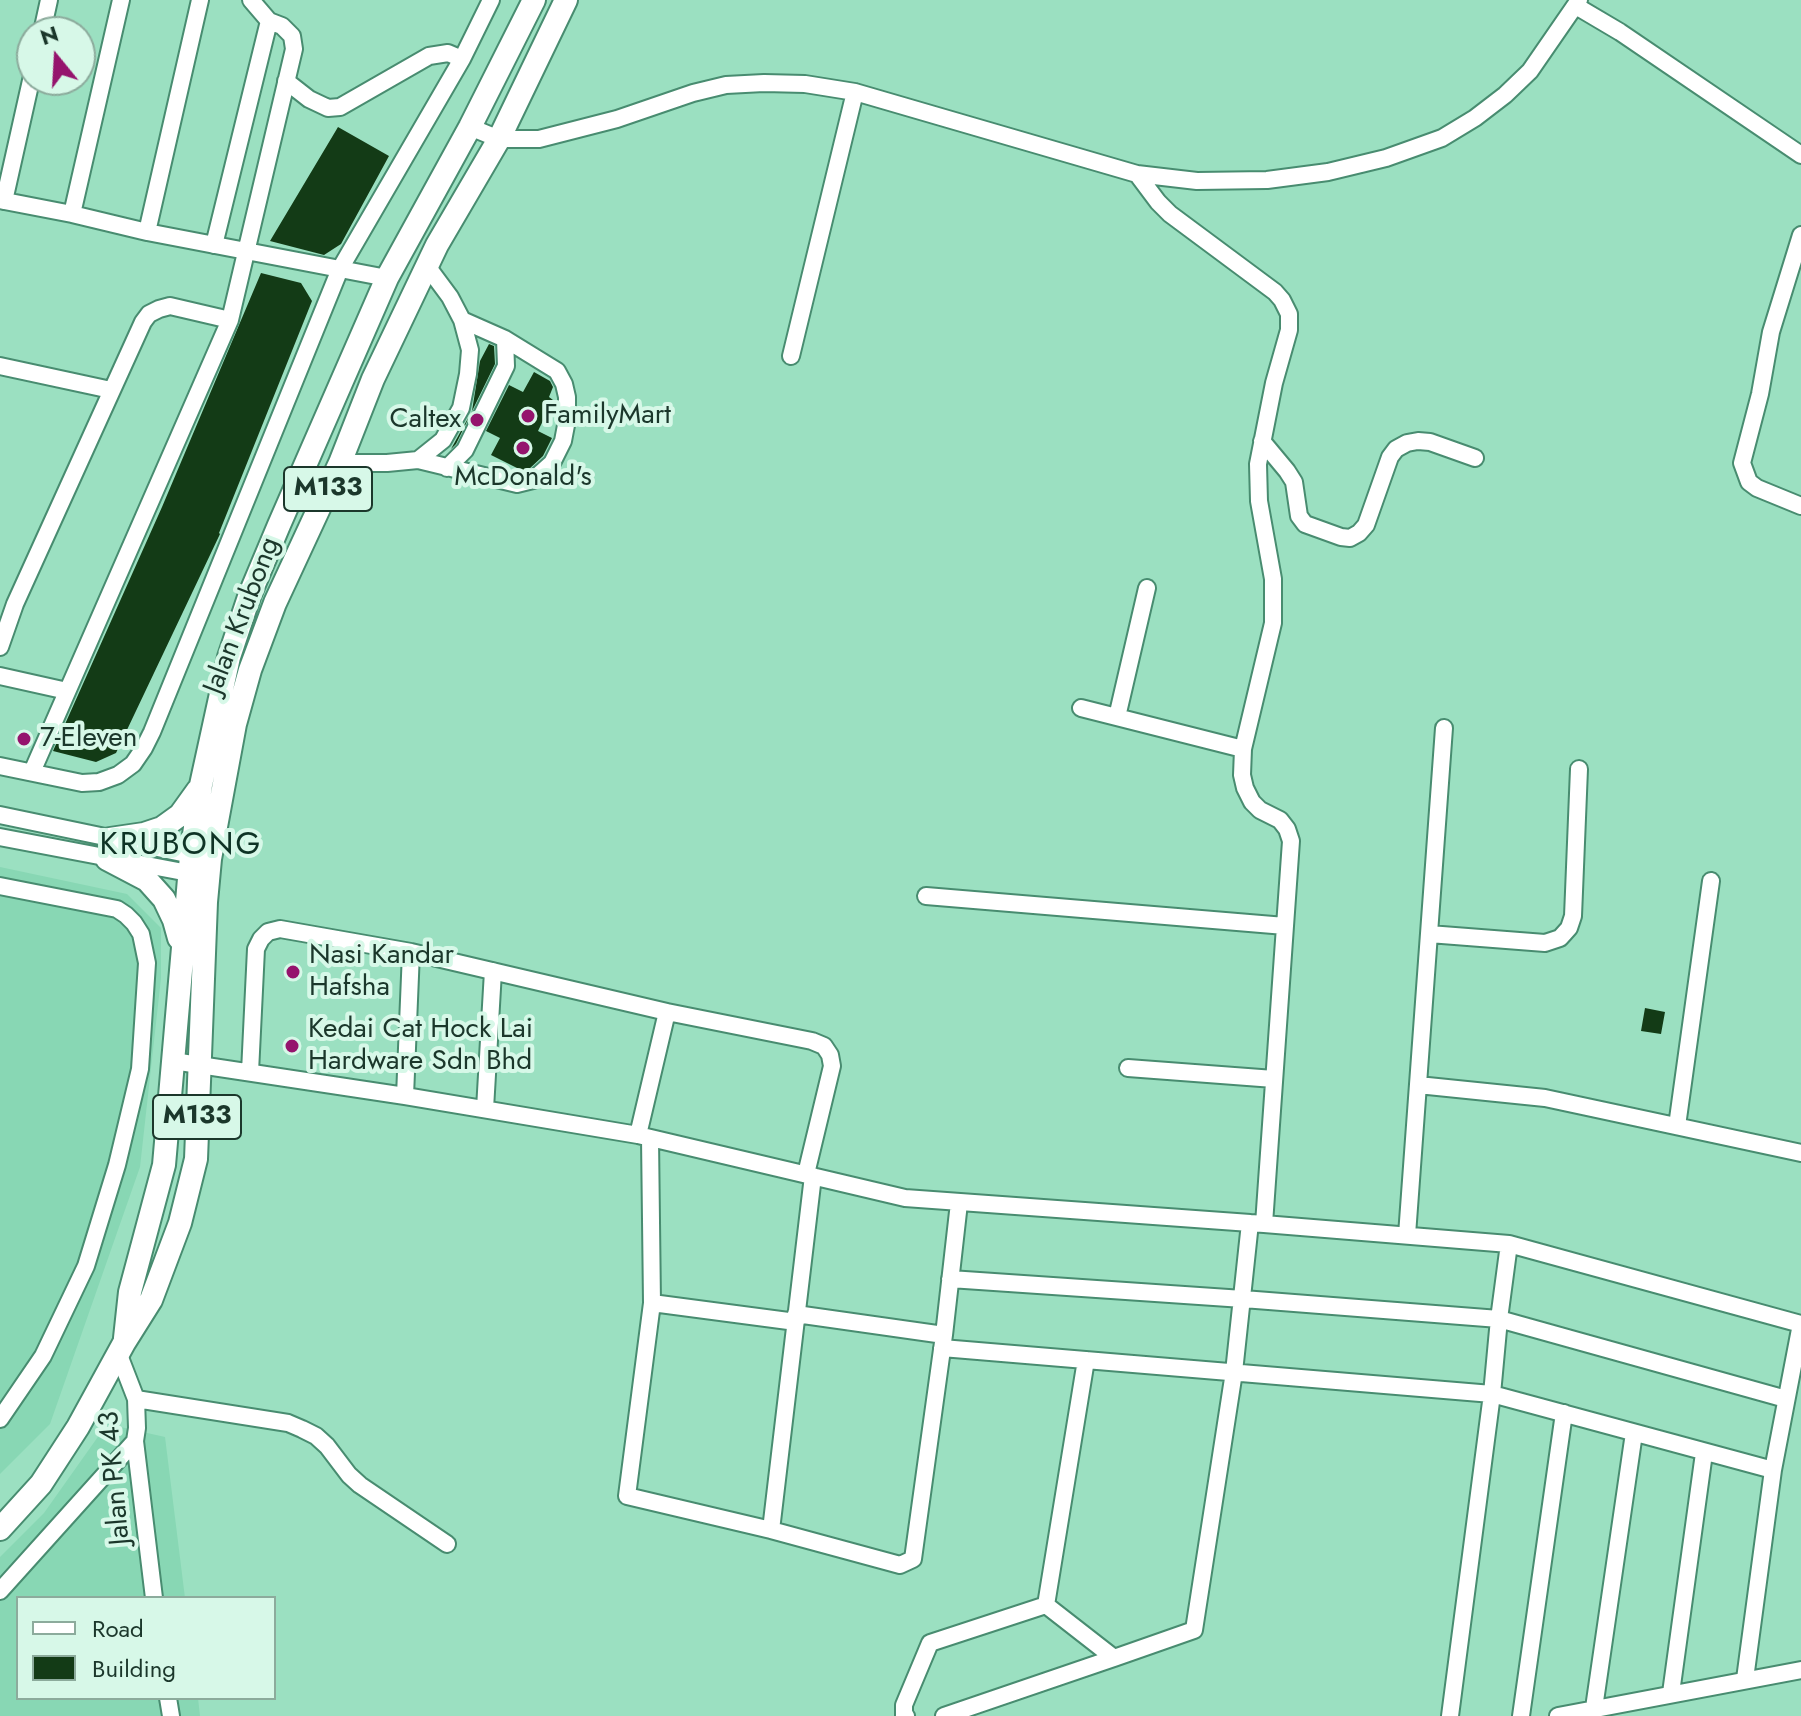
<!DOCTYPE html>
<html>
<head>
<meta charset="utf-8">
<style>
  body { margin:0 }
  #map { position:relative; width:1801px; height:1716px; overflow:hidden; background:#9be0c1; font-family:Jost,sans-serif }
  canvas { display:block }
  .legend { position:absolute; left:16px; top:1596px; width:260px; height:104px; box-sizing:border-box; background:#d7f8e8; border:2px solid #8cab9c; margin:0; padding:10px 14px; list-style:none; font-size:24px; color:#1b372b }
  .legend li { display:flex; align-items:center; gap:16px; height:40px }
  .legend b { width:40px; border:2px solid #8cab9c }
  .north { position:absolute; left:16px; top:16px; width:80px; height:80px; box-sizing:border-box; background:#d7f8e8; border:2px solid #8cab9c; border-radius:50%; rotate:342deg; font-size:22px; font-weight:700; line-height:32px; text-align:center; color:#1b372b }
  .north::after { content:''; display:block; margin:auto; width:28px; height:36px; background:#95146d; clip-path:polygon(50% 0,100% 100%,50% 72%,0 100%) }
</style>
</head>
<body>
<div id="map">
<canvas width="1801" height="1716"></canvas>
<ul class="legend">
<li><b style="height:10px;background:#fff"></b>Road</li>
<li><b style="height:22px;background:#133b16"></b>Building</li>
</ul>
<div class="north">N</div>
</div>
<script>
const c = document.querySelector('canvas').getContext('2d');
c.lineJoin = 'round';
function paint(path, color) { c.fillStyle = color; c.fill(path, 'evenodd'); }
const poly = rows => new Path2D(rows.map(r => 'M' + r).join(''));
function stroke(path, color, width, dash) { c.strokeStyle = color; c.lineWidth = width; c.lineCap = dash ? 'butt' : 'round'; c.setLineDash(dash || []); c.stroke(path); }
function write(font, color, halo, rows, align = 'center') {
  c.font = font + ' Jost,sans-serif'; c.lineWidth = 8; c.setLineDash([]); c.textBaseline = 'middle'; c.strokeStyle = halo; c.fillStyle = color; for (const [text, x, y, turn = 0] of rows) {
    c.save(); c.translate(x, y); c.rotate((+turn || 0) * Math.PI / 180); c.textAlign = isNaN(turn) ? turn : align; if (halo) c.strokeText(text, 0, 0); c.fillText(text, 0, 0); c.restore();
  }
}
paint(poly([
  [0,867,127,894,161,928,161,978,140,1167,50,1424,0,1474],
  [107,1424,165,1437,185,1598,18,1598,18,1698,198,1698,200,1716,0,1716,0,1557,44,1513]
]), '#88d7b4');
paint(poly([
  [338,127,389,156,341,244,324,255,270,241],
  [261,273,301,283,312,301,219,533,220,534,116,753,96,762,53,751,162,507],
  [489,344,494,346,495,364,456,444,451,449,472,411,480,361],
  [534,372,550,381,553,387,549,397,553,400,538,431,552,438,543,456,528,470,523,471,491,455,500,438,486,431,509,385,523,392],
  [1645,1008,1665,1012,1661,1034,1641,1031]
]), '#133b16');
const minor = poly([
  [1576,6,1620,32,1801,155],
  [42,32,49,0],
  [286,81,309,99,328,108,340,107,429,56,448,53,462,59],
  [470,127,499,139,539,139,617,119,693,93,726,85,764,83,805,84,855,92,1137,174,1197,181,1267,180,1328,172,1386,158,1442,138,1475,118,1505,95,1530,71,1579,0],
  [0,200,72,214,147,232,387,278],
  [4,201,32,76],
  [72,214,121,0],
  [147,232,200,0],
  [1801,235,1771,332,1760,394,1742,463,1749,482,1757,488,1801,506],
  [214,245,269,21,251,0],
  [791,356,855,92],
  [0,366,111,390],
  [1262,441,1287,471,1294,482,1299,516,1305,524,1341,537,1350,538,1359,533,1366,525,1390,457,1396,449,1407,443,1418,441,1430,442,1475,458],
  [418,460,517,484,533,480,552,463,563,441,567,420,567,397,564,384,557,371,505,339,462,320],
  [340,463,387,463,418,460,443,440,461,408,468,374,470,350,462,320,450,297,427,266],
  [447,468,465,450,506,366,505,339],
  [0,647,15,604,143,322,149,314,159,309,170,306,230,320],
  [0,676,67,691],
  [1081,708,1243,749,1273,623,1273,579,1259,501,1258,464,1274,383,1289,330,1289,314,1282,300,1275,292,1170,214,1158,202,1137,174],
  [1117,717,1147,588],
  [1243,749,1242,775,1245,788,1252,802,1260,810,1280,820,1287,829,1291,841,1264,1224],
  [0,766,82,783,99,782,118,775,133,764,144,748,152,732,340,269,462,59,491,0],
  [32,772,230,320,294,49,292,36,282,26,269,21],
  [0,815,201,857],
  [0,837,199,875],
  [0,886,117,909,126,915,134,923,141,934,147,963,140,1069,117,1165,86,1266,43,1356,0,1419],
  [926,896,1285,926],
  [1429,934,1545,943,1560,938,1569,928,1573,916,1579,769],
  [173,1061,405,1096,638,1135,905,1198,1264,1224,1509,1244,1801,1324],
  [1128,1068,1274,1079],
  [250,1072,256,949,261,939,268,932,280,929,411,952,667,1012,812,1041,824,1046,830,1055,832,1066,806,1174],
  [1418,1085,1545,1098,1801,1153],
  [405,1096,411,952],
  [485,1109,493,971],
  [1677,1126,1711,881],
  [638,1135,667,1012],
  [650,1138,652,1303,627,1496,771,1530,900,1565,913,1559,944,1335,959,1203],
  [1407,1235,1444,728],
  [950,1279,1243,1299,1499,1319,1786,1399],
  [652,1303,796,1322],
  [796,1314,944,1335],
  [942,1348,1492,1394,1773,1470],
  [119,1355,136,1399,137,1428,135,1441,154,1598],
  [136,1399,288,1423,302,1429,316,1436,327,1446,349,1475,360,1485,447,1544],
  [771,1530,813,1176],
  [0,1591,135,1441],
  [1046,1605,1114,1658,1194,1630,1234,1372,1250,1223],
  [1745,1679,1773,1470,1801,1324],
  [1671,1693,1704,1453],
  [168,1698,171,1716],
  [1594,1708,1634,1433],
  [906,1716,904,1715,904,1705,930,1643,1046,1605,1086,1360],
  [944,1716,1114,1658],
  [1450,1716,1492,1394,1499,1319,1509,1244],
  [1521,1716,1564,1413],
  [1558,1716,1801,1670]
]);
const major = poly([
  [110,839,144,834,162,828,180,815,198,790],
  [107,859,147,880,164,899,174,920,179,938],
  [125,1338,130,1292,164,1165,191,856,201,785,229,657,250,594,279,525,387,278,470,127,534,0],
  [0,1529,41,1484,78,1427,124,1343,151,1300,180,1223,196,1159,206,902,210,859,235,724,250,670,275,603,340,463,373,379,437,245,499,139,566,0]
]);
stroke(minor, '#488c70', 20);
stroke(major, '#488c70', 26);
stroke(minor, '#fff', 16);
stroke(major, '#fff', 22);
for (const [x, y, r, color] of [
  [528,416,8,"#95146d"],
  [477,420,8,"#95146d"],
  [523,448,8,"#95146d"],
  [24,739,8,"#95146d"],
  [293,972,8,"#95146d"],
  [292,1046,8,"#95146d"]
]) { const dot = new Path2D(); dot.arc(x, y, r, 0, 2 * Math.PI); c.fillStyle = color; c.fill(dot); stroke(dot, '#d7f8e8', 3); }
for (const [x, y, w] of [
  [328,489,88],
  [197,1117,88]
]) { const box = new Path2D(); box.roundRect(x - w / 2, y - 22, w, 44, 6); c.fillStyle = '#d7f8e8'; c.fill(box); stroke(box, '#1b372b', 2); }
write('bold 26px', '#1b372b', null, [
  ["M133",328,489],
  ["M133",197,1117]
]);
write('28px', '#1b372b', '#d7f8e8', [
  ["FamilyMart",544,416],
  ["Caltex",461,420,"right"],
  ["McDonald's",523,478,"center"],
  ["7-Eleven",40,739],
  ["Nasi Kandar",309,956],
  ["Hafsha",309,988],
  ["Kedai Cat Hock Lai",308,1030],
  ["Hardware Sdn Bhd",308,1062]
], 'left');
write('28px', '#1b372b', '#d7f8e8', [
  ["Jalan Krubong",243,616,-69],
  ["Jalan PK 43",116,1478,-95]
]);
c.letterSpacing = '2px';
write('32px', '#0e3325', '#d7f8e8', [
  ["KRUBONG",181,846]
]);
c.letterSpacing = '0px';
</script>
</body>
</html>
